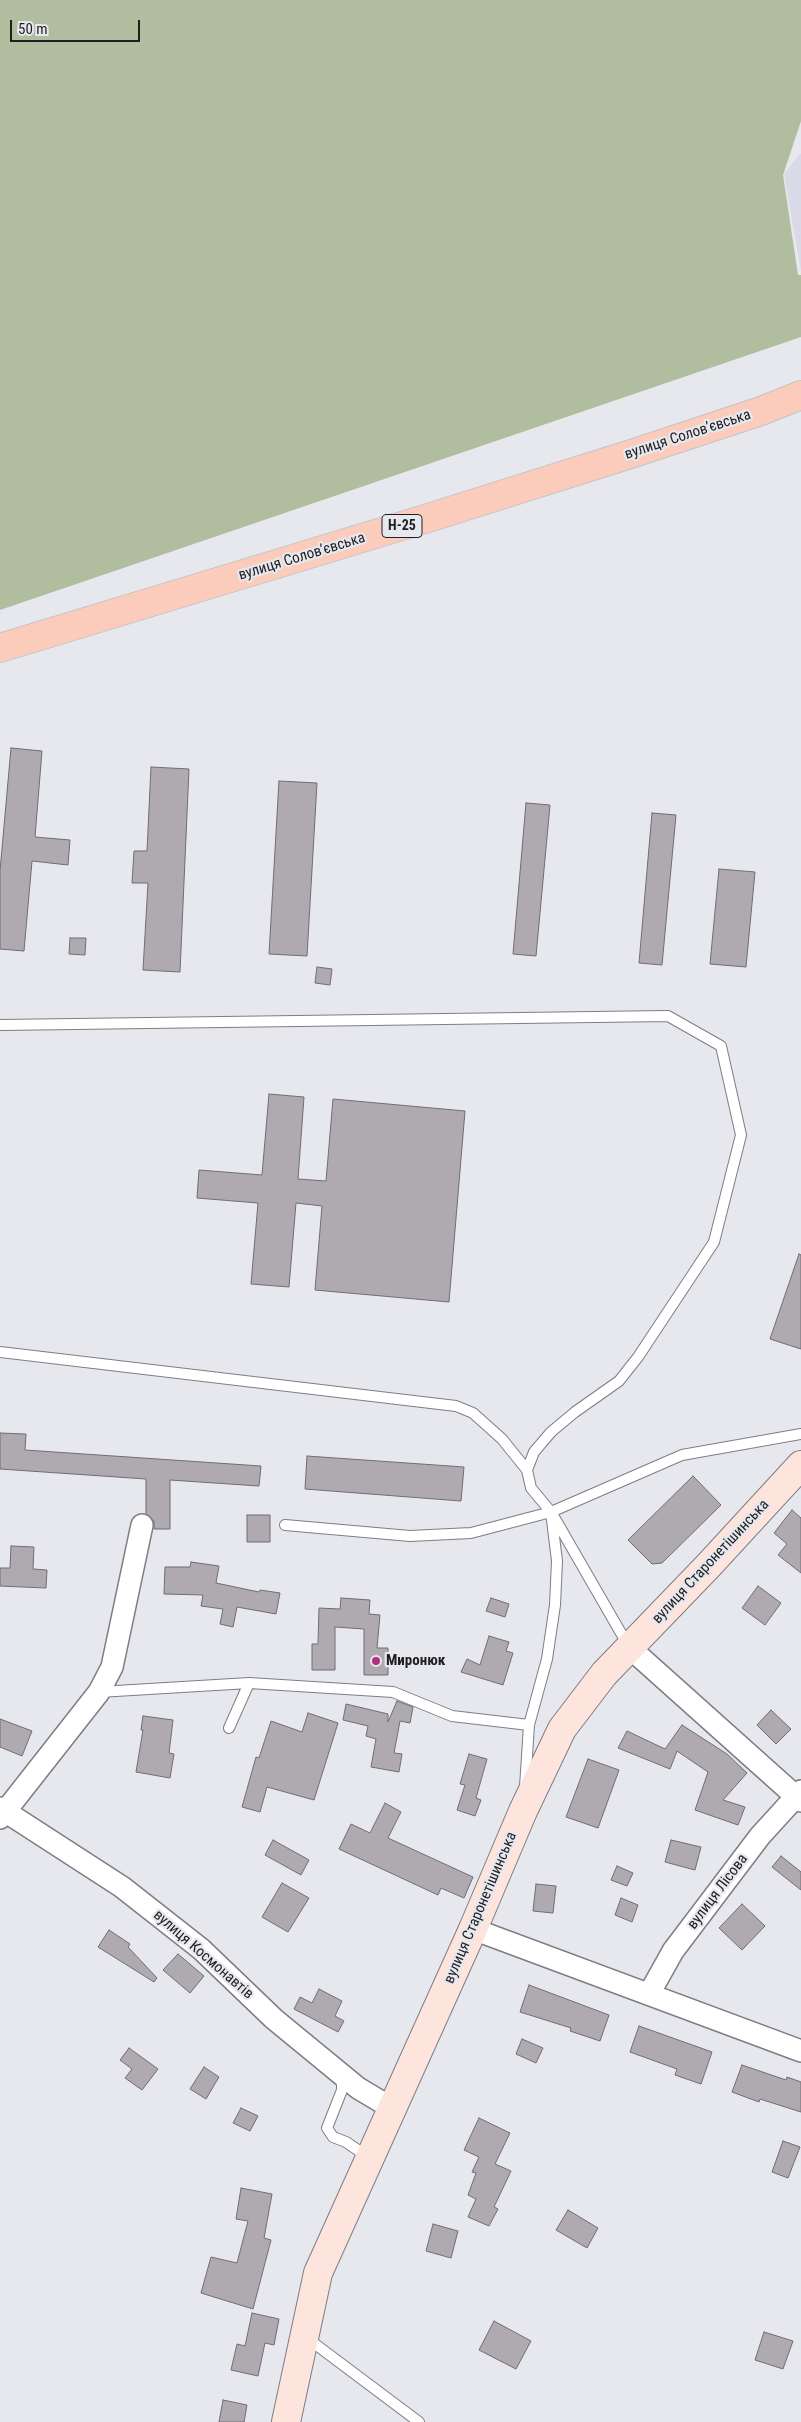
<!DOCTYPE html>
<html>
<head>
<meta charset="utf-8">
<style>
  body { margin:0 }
  #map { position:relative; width:801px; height:2422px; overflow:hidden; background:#e7e7ee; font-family:"Roboto Condensed",sans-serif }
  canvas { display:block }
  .scale { position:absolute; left:10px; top:20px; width:130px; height:22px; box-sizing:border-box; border:2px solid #1e1e21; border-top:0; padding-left:6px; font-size:15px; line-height:18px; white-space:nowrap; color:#1e1e21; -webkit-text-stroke:4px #e7e7ee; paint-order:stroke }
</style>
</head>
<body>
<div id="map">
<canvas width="801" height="2422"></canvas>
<div class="scale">50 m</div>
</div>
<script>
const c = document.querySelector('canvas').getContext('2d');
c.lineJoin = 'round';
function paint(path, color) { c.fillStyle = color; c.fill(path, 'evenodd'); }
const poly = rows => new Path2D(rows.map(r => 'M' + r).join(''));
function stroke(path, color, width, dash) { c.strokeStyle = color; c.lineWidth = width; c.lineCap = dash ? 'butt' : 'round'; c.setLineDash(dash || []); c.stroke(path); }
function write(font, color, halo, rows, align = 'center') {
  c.font = font + ' "Roboto Condensed",sans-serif'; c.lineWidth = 4.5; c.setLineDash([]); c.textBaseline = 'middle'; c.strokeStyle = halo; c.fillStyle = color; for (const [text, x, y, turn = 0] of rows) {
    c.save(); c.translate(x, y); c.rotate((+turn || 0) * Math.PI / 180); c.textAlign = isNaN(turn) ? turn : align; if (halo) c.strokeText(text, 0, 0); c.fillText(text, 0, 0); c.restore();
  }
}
paint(poly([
  [801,153,801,271,784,174]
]), '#dad9e8');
paint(poly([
  [0,0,801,0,801,121,783,175,798,275,801,275,801,337,0,610]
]), '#b0bd9f');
const building = poly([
  [11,748,42,751,35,837,70,840,68,865,32,861,24,951,0,949,0,871,11,748],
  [151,767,189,769,180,972,143,970,148,883,132,883,134,851,147,851,151,767],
  [279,781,317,783,307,956,269,954,279,781],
  [526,803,550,805,536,956,513,954,526,803],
  [652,813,676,815,662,965,639,963,652,813],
  [719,869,755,872,746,967,710,964,719,869],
  [70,938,86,938,85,955,69,954,70,938],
  [317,967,332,969,330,985,315,983,317,967],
  [269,1094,304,1097,298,1179,326,1181,333,1099,465,1111,449,1302,315,1290,322,1206,296,1203,289,1287,251,1284,258,1203,197,1198,199,1170,262,1175,269,1094],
  [799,1254,801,1255,801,1349,770,1339,799,1254],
  [0,1433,26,1434,25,1450,261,1466,259,1486,170,1480,170,1529,154,1529,154,1521,146,1514,146,1479,0,1469,0,1433],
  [307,1456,464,1467,461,1501,305,1489,307,1456],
  [693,1476,721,1505,662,1563,652,1564,628,1540,693,1476],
  [792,1510,801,1518,801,1573,778,1555,787,1544,774,1533,792,1510],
  [247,1515,270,1515,270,1542,247,1542,247,1515],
  [11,1546,34,1547,33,1569,47,1570,46,1588,0,1586,0,1568,10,1568,11,1546],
  [191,1562,219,1566,216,1583,259,1592,260,1590,280,1593,276,1614,237,1607,233,1627,220,1624,223,1609,201,1606,203,1595,164,1594,165,1567,190,1567,191,1562],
  [758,1586,781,1603,765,1625,742,1608,758,1586],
  [341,1598,370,1600,369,1614,380,1615,377,1648,388,1648,388,1675,364,1675,364,1629,335,1627,335,1670,312,1670,312,1644,318,1644,319,1608,340,1609,341,1598],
  [491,1598,509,1604,505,1617,486,1611,491,1598],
  [489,1636,509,1642,506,1651,513,1653,503,1685,461,1672,467,1659,480,1665,489,1636],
  [397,1701,413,1707,410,1723,400,1721,394,1753,402,1754,399,1772,371,1767,376,1739,366,1736,368,1726,343,1720,346,1704,388,1714,388,1722,397,1701],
  [771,1710,791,1729,776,1744,757,1725,771,1710],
  [308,1713,338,1723,314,1800,267,1787,260,1812,242,1807,256,1757,259,1758,271,1721,302,1732,308,1713],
  [143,1716,173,1720,169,1753,174,1754,170,1778,136,1772,143,1730,141,1730,143,1716],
  [0,1719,32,1731,22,1756,0,1747,0,1719],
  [682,1725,727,1754,747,1773,723,1800,745,1807,738,1825,695,1810,708,1772,677,1751,670,1769,618,1748,627,1731,665,1749,682,1725],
  [469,1754,487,1759,476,1798,481,1800,475,1816,457,1810,465,1785,460,1784,469,1754],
  [588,1759,619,1770,598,1828,566,1817,588,1759],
  [385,1803,401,1812,388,1838,473,1877,464,1898,441,1888,438,1895,339,1849,351,1824,370,1833,385,1803],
  [273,1840,309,1860,301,1875,265,1855,273,1840],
  [671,1840,701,1847,695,1870,665,1862,671,1840],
  [781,1856,801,1872,801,1890,772,1867,781,1856],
  [617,1866,633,1873,627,1886,611,1880,617,1866],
  [282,1883,309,1898,288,1932,262,1917,282,1883],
  [536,1884,556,1886,553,1913,533,1911,536,1884],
  [621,1898,638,1905,632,1922,615,1915,621,1898],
  [742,1904,765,1926,742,1950,719,1928,742,1904],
  [109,1930,130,1944,128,1947,157,1978,154,1982,98,1947,109,1930],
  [178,1954,204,1976,190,1993,163,1970,178,1954],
  [529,1985,609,2015,600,2041,570,2031,571,2028,520,2012,529,1985],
  [319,1989,342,2001,335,2016,344,2021,338,2032,294,2009,300,1997,312,2003,319,1989],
  [639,2026,712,2052,701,2084,675,2075,677,2069,630,2052,639,2026],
  [522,2039,543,2048,536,2063,516,2054,522,2039],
  [129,2048,158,2069,142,2090,125,2078,132,2069,120,2060,129,2048],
  [742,2065,786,2080,787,2077,801,2082,801,2112,760,2099,759,2102,732,2092,742,2065],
  [204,2067,219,2077,206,2099,190,2089,204,2067],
  [241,2108,258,2116,250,2131,233,2123,241,2108],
  [479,2118,510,2133,495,2164,511,2171,494,2207,498,2209,489,2226,468,2217,476,2199,468,2195,476,2173,472,2172,479,2157,464,2150,479,2118],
  [783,2141,800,2147,788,2178,772,2172,783,2141],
  [241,2188,272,2194,264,2238,271,2240,253,2309,201,2293,211,2257,237,2263,248,2221,236,2219,241,2188],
  [568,2210,598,2228,587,2248,556,2230,568,2210],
  [433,2224,458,2231,451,2258,426,2251,433,2224],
  [252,2313,279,2319,274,2345,265,2343,258,2376,231,2370,237,2344,245,2346,252,2313],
  [494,2321,531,2341,516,2369,479,2350,494,2321],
  [764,2332,793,2341,783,2369,755,2360,764,2332],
  [223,2400,247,2405,244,2422,219,2422,223,2400]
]);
paint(building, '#afaab0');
stroke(building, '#716c72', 1);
const lane = poly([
  [0,1025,668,1016,721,1046,741,1135,714,1242,638,1357,619,1381,575,1412,551,1432,534,1452,527,1470],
  [0,1352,456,1406,473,1413,502,1439,527,1470,531,1488,551,1512,682,1455,801,1434],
  [554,1517,629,1647],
  [285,1525,410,1536,471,1533,551,1512],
  [99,1692,249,1683],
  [229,1728,249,1683,393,1692,452,1716,529,1725],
  [525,1787,529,1725,547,1659,555,1605,557,1561,551,1512],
  [342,2077,342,2090,327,2128,333,2137,346,2142,368,2157],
  [307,2338,419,2422]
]);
const street = poly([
  [630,1648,801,1801],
  [0,1808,122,1887,201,1949,274,2019,358,2088,393,2109],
  [0,1818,99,1692,112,1667,142,1525],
  [473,1929,801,2051],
  [649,1994,673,1951,760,1836,801,1791]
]);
const secondary = poly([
  [286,2422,318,2273,473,1929,523,1811,562,1729,604,1674,709,1565,801,1465]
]);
const primary = poly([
  [0,648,428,518,631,454,761,411,801,395]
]);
stroke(lane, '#7e7d84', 12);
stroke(street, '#7e7d84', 24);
stroke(secondary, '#7e7d84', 30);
stroke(primary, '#c4c4c5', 30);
stroke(lane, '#fff', 10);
stroke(street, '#fff', 21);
stroke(secondary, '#fde5dd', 28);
stroke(primary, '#fbcbbc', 28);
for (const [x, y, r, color] of [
  [376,1661,5,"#b1317d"]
]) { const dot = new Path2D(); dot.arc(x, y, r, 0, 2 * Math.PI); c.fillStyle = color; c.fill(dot); stroke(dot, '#e7e7ee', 2); }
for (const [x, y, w] of [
  [402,526,40]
]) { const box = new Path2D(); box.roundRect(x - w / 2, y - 11.5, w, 23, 4); c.fillStyle = '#e7e7ee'; c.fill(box); stroke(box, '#1e1e21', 1); }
write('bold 14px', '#1e1e21', null, [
  ["Н-25",402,526]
]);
write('15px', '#1e1e21', '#e7e7ee', [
  ["вулиця Соловʼєвська",688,435,-18],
  ["вулиця Соловʼєвська",302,557,-17],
  ["вулиця Старонетішинська",711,1562,-47],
  ["вулиця Лісова",718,1892,-53],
  ["вулиця Старонетішинська",481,1908,-67],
  ["вулиця Космонавтів",203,1955,41]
]);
write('bold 15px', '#1e1e21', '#e7e7ee', [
  ["Миронюк",386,1661]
], 'left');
</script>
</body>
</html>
